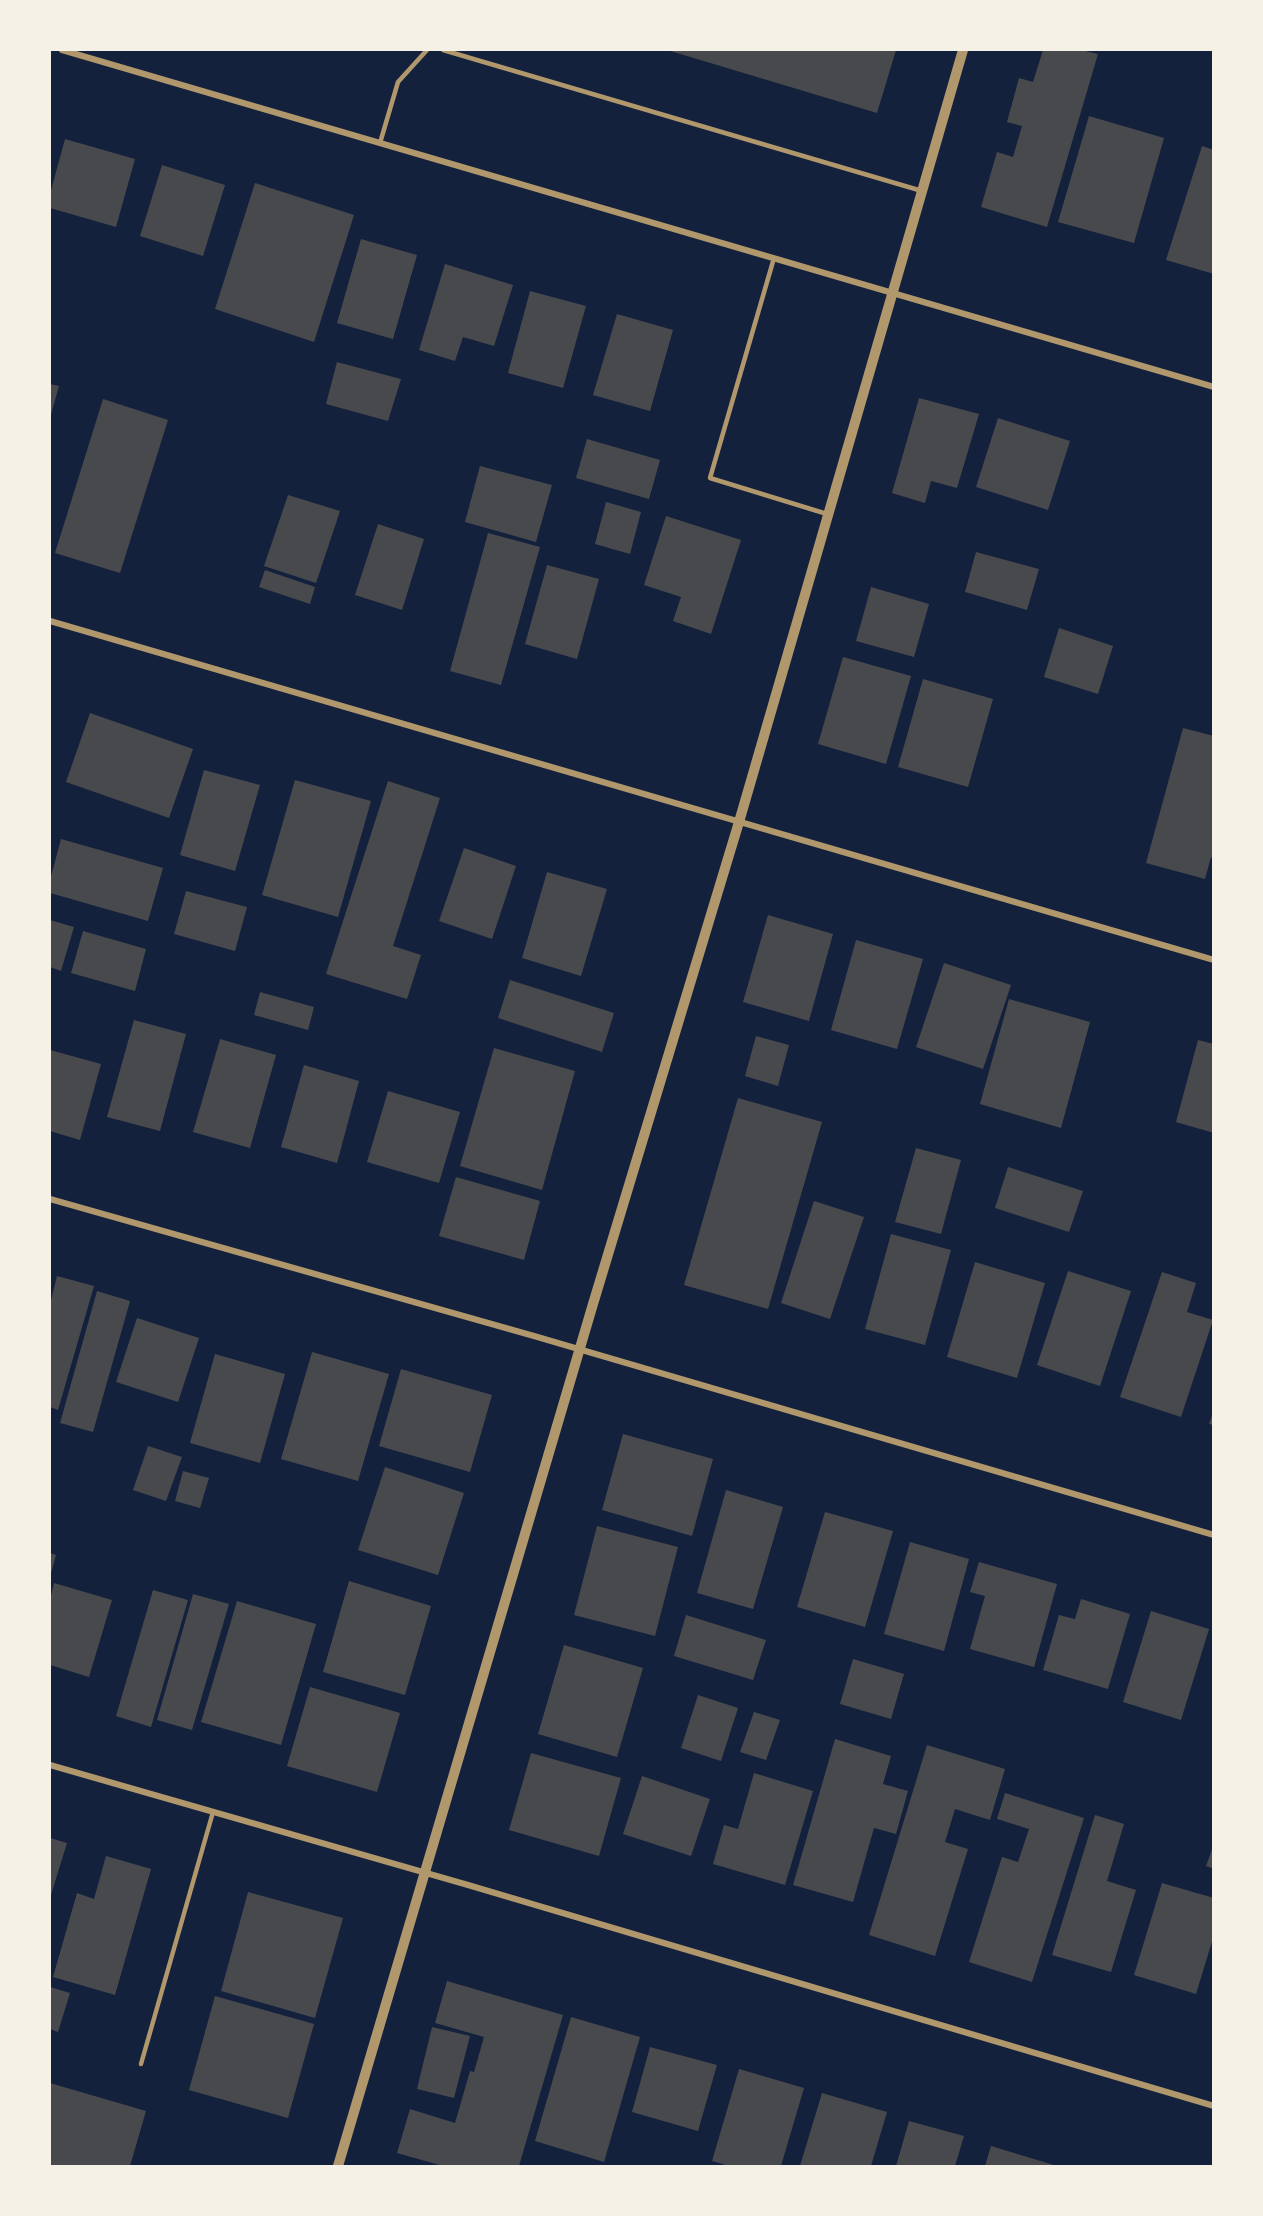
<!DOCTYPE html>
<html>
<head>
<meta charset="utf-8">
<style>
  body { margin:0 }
  #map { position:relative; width:1263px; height:2216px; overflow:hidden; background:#14213d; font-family:Jost,sans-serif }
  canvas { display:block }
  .frame { position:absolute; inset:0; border:51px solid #f6f1e7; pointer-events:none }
</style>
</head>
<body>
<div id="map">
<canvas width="1263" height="2216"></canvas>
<div class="frame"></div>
</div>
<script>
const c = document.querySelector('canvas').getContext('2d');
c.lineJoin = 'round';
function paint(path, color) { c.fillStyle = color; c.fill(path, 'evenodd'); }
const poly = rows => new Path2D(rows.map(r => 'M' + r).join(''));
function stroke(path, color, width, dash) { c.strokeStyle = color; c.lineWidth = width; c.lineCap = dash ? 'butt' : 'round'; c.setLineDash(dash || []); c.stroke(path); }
paint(poly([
  [667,50,896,50,877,113],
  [1043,50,1081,50,1098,54,1047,227,981,207,997,152,1013,157,1022,126,1007,122,1019,78,1033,82],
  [1089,116,1164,138,1134,243,1058,222],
  [65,139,135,159,116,227,50,208,50,194],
  [1202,146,1214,150,1214,274,1166,260],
  [162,165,225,185,203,256,140,236],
  [255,183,354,215,314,342,215,309],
  [361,239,417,255,393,339,337,323],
  [445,264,513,285,494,346,463,337,455,361,419,350],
  [530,291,586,306,563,388,508,373],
  [617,314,673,330,650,411,593,395],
  [337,362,401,379,388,421,326,404],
  [50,384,59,386,50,418],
  [919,398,979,414,957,488,931,481,925,503,892,493],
  [103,399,168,420,120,573,55,553],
  [998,418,1070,441,1048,510,976,487],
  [587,439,660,460,649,499,576,478],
  [480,466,552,485,536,542,465,522],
  [288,495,340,511,316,583,264,566],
  [606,502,641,512,630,554,595,544],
  [666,516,741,540,711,634,673,621,681,597,644,585],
  [378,524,424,539,402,610,355,595],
  [488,533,540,547,501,685,450,671],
  [976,552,1039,569,1027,610,965,592],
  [547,565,599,579,577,659,525,644],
  [265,570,315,587,310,604,259,587],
  [871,587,929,604,914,657,856,641],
  [1059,628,1113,646,1098,694,1044,677],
  [843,657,911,676,886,764,818,744],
  [923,679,993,699,968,787,898,767],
  [90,713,193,749,169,818,66,782],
  [1183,728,1214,736,1214,858,1211,857,1205,879,1146,863],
  [204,770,260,785,235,871,180,855],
  [295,780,371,801,338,917,262,895],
  [388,781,440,798,393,946,421,955,407,999,326,974],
  [61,839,163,868,148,921,50,893,50,880],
  [464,848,516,866,492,939,439,921],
  [547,872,607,889,581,976,522,958],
  [186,891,247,907,235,951,174,934],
  [768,915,833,934,809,1021,743,1002],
  [50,920,74,927,61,971,50,967],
  [83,931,146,949,135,991,71,973],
  [856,940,923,959,897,1049,831,1030],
  [944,963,1011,985,983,1069,916,1047],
  [510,980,614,1013,602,1052,498,1018],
  [260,992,314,1007,308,1030,254,1015],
  [1009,999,1090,1022,1061,1128,980,1104],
  [134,1020,186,1034,160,1131,107,1117],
  [756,1036,789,1045,778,1086,745,1076],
  [220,1039,276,1055,250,1148,193,1132],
  [1198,1040,1214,1044,1214,1133,1176,1122],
  [494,1048,575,1071,542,1190,460,1166],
  [50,1050,101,1064,80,1140,50,1131],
  [304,1065,359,1081,337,1163,281,1147],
  [388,1091,460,1112,439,1183,367,1162],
  [738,1098,822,1122,768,1309,684,1285],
  [916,1148,961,1160,941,1234,895,1222],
  [1008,1167,1083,1191,1069,1232,995,1208],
  [456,1177,540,1201,524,1260,439,1236],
  [814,1201,864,1217,830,1319,781,1303],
  [891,1234,951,1250,925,1345,865,1329],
  [975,1262,1045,1283,1017,1378,947,1357],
  [1068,1271,1131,1291,1100,1386,1037,1365],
  [1162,1272,1196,1283,1187,1312,1213,1320,1181,1417,1120,1397],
  [57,1276,94,1286,58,1410,50,1407,50,1304],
  [97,1291,130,1301,93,1432,60,1423],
  [137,1318,199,1338,178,1402,116,1382],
  [312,1352,389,1374,358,1481,281,1459],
  [215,1354,285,1374,260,1463,190,1443],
  [401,1369,492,1395,470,1472,379,1446],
  [1214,1410,1214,1425,1209,1424],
  [623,1434,713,1459,692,1536,602,1510],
  [148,1446,182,1457,166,1501,133,1490],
  [385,1467,464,1493,438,1575,358,1550],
  [183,1471,209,1478,200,1508,175,1501],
  [726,1490,783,1507,753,1609,697,1593],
  [825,1512,893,1531,865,1627,797,1607],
  [597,1526,678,1547,655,1636,574,1615],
  [910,1542,969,1559,944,1651,884,1634],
  [50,1553,56,1555,50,1577],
  [979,1562,1057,1584,1034,1667,970,1649,985,1596,970,1592],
  [349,1581,431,1606,405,1695,323,1672],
  [54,1583,112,1600,89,1677,50,1665,50,1600],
  [153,1590,188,1600,151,1727,116,1716],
  [193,1594,229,1604,192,1730,157,1720],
  [1081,1599,1130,1614,1108,1689,1043,1670,1059,1615,1075,1619],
  [237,1601,316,1624,281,1745,201,1722],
  [1151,1611,1209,1629,1181,1720,1123,1702],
  [686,1615,766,1640,753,1680,674,1656],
  [564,1645,643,1668,617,1757,538,1734],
  [853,1659,904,1674,891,1719,840,1704],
  [310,1687,400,1713,377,1792,287,1766],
  [698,1695,738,1708,721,1761,681,1748],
  [754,1712,780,1720,766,1760,740,1752],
  [835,1739,891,1756,883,1784,908,1791,896,1834,874,1828,853,1902,793,1885],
  [927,1745,1005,1769,990,1820,955,1809,945,1842,968,1849,935,1956,869,1935],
  [531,1753,621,1778,599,1856,509,1830],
  [754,1773,813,1791,785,1885,713,1864,724,1825,738,1829],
  [642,1776,710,1799,691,1856,623,1834],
  [1005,1793,1084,1818,1032,1982,969,1962,1002,1857,1018,1862,1029,1829,997,1819],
  [1095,1815,1124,1824,1107,1881,1136,1890,1111,1972,1052,1955],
  [50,1838,67,1843,50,1898],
  [1214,1844,1214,1869,1206,1866],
  [106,1856,151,1869,115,1995,53,1977,77,1893,94,1899],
  [1162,1883,1214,1898,1214,1935,1196,1994,1134,1975],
  [248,1892,343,1918,315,2018,221,1991],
  [447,1981,563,2015,519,2166,443,2166,397,2153,410,2109,455,2123,470,2071,474,2072,484,2037,435,2023],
  [50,1987,70,1993,58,2032,50,2029],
  [215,1996,314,2024,288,2118,189,2090],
  [571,2017,640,2037,604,2162,535,2141],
  [432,2027,470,2036,454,2098,417,2089],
  [650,2047,717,2065,698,2131,632,2112],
  [739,2069,804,2088,781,2166,729,2166,712,2161],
  [50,2083,146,2111,130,2166,50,2166],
  [822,2093,887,2112,871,2166,800,2166],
  [909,2121,964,2136,955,2166,896,2166],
  [991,2146,1057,2166,985,2166]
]), '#48494c');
stroke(poly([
  [443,50,922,191],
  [380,143,398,82,427,50],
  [774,258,710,478,827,514],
  [141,2064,213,1812]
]), '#b1986c', 4.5);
stroke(poly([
  [62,50,1214,387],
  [50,621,1214,960],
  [50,1199,534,1336,1214,1535],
  [50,1765,468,1885,1214,2106]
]), '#b1986c', 6);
stroke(poly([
  [338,2166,593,1304,739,822,963,50]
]), '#b1986c', 10);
</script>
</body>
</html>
